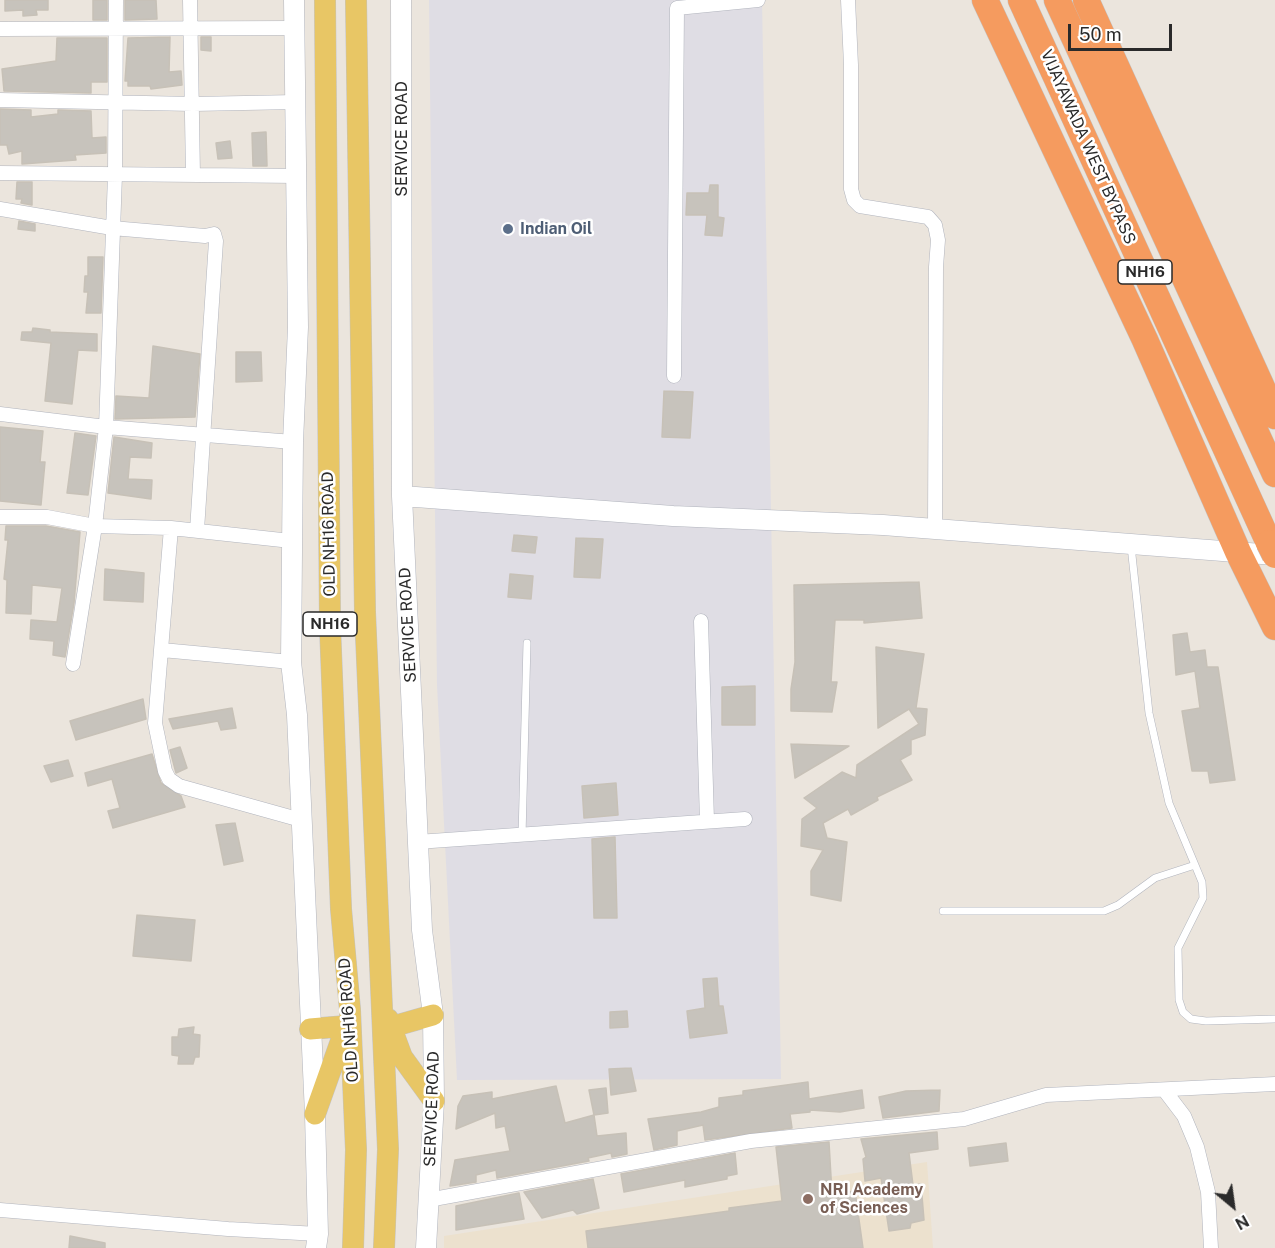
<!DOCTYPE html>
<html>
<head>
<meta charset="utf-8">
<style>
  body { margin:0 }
  #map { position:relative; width:1275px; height:1248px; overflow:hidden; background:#ebe5dd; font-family:"Public Sans",sans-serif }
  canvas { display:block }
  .north { position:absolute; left:1203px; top:1176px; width:60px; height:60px; -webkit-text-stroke:4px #fff; paint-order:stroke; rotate:151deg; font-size:16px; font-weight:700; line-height:24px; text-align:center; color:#2a2a2a }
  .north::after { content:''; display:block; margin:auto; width:21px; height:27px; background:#2a2a2a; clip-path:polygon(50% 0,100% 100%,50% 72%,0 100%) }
  .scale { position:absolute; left:1068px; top:24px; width:104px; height:27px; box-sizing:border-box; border:3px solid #2a2a2a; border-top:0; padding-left:8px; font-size:18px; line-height:21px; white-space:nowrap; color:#2a2a2a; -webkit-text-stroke:4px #fff; paint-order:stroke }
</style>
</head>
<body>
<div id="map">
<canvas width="1275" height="1248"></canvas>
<div class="north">N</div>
<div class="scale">50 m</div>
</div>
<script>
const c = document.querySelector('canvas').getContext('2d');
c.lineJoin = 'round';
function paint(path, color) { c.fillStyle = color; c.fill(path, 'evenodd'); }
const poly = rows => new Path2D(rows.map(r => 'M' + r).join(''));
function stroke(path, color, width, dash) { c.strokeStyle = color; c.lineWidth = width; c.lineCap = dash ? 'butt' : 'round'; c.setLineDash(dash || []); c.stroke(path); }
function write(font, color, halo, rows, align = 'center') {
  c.font = font + ' "Public Sans",sans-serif'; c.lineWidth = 5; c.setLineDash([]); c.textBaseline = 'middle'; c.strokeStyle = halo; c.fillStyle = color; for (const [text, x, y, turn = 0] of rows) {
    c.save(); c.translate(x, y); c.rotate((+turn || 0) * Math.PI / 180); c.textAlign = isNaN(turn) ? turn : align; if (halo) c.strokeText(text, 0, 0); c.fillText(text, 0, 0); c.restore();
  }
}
paint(poly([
  [429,0,762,0,781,1079,457,1080,437,685]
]), '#dfdde4');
paint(poly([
  [927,1162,933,1248,444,1248,444,1236]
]), '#ece1ce');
const building = poly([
  [5,0,48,0,48,10,36,10,37,15,23,16,23,10,5,11,5,0],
  [93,0,107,0,107,20,93,20,93,0],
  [125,0,156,0,157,19,125,20,125,0],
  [170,37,169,72,181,71,182,85,151,89,150,86,128,86,128,81,125,81,128,38,170,37],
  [201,37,211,37,211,51,201,50,201,37],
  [57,38,107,38,107,82,91,82,91,93,4,91,2,69,56,61,57,38],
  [0,109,31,110,31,117,58,114,58,110,91,111,92,138,106,137,106,153,75,155,76,160,22,164,22,151,9,154,7,145,0,145,0,109],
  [266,132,267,166,253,166,252,133,266,132],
  [230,141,232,158,218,159,216,143,230,141],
  [17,182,32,182,32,205,21,203,22,199,16,199,17,182],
  [710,185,718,185,718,217,724,218,722,236,705,235,707,215,686,215,687,193,709,193,710,185],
  [19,221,35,224,35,231,18,229,19,221],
  [88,257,103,257,101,313,86,313,88,292,84,292,85,276,88,276,88,257],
  [33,328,50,330,50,332,97,334,97,351,78,350,72,404,45,401,51,343,21,340,22,332,32,332,33,328],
  [153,346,200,354,195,417,115,419,116,396,149,398,153,346],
  [236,352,261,352,262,381,236,382,236,352],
  [664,391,693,392,690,438,662,437,664,391],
  [0,427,43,431,40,462,45,462,41,505,0,501,0,427],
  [75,433,96,436,88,495,67,493,75,433],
  [114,437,152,443,151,458,130,457,128,479,152,480,151,499,108,493,114,437],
  [6,526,46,526,80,532,74,603,65,657,53,655,54,641,30,639,31,620,57,622,62,588,32,585,31,614,6,613,7,580,4,579,8,540,5,540,6,526],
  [514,535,537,537,535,553,512,551,514,535],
  [576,538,603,539,600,578,574,577,576,538],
  [105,569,144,573,143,602,104,600,105,569],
  [510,574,533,576,531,599,508,597,510,574],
  [919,582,922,618,864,623,864,620,835,620,831,682,837,682,832,712,791,711,791,689,795,662,794,585,919,582],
  [1187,633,1190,652,1205,650,1207,667,1218,667,1235,780,1210,783,1208,771,1192,771,1182,711,1200,708,1195,671,1176,675,1173,635,1187,633],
  [876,647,924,654,916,708,927,709,925,735,911,740,911,754,900,760,912,780,877,797,878,800,851,815,848,809,823,823,827,838,847,842,841,901,811,895,811,871,823,850,801,846,802,819,817,808,804,798,842,772,856,778,857,765,919,724,909,709,878,728,876,647],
  [755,686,755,725,722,725,722,687,755,686],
  [143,699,146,719,76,740,70,721,143,699],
  [232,708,236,728,221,730,218,721,173,729,169,719,232,708],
  [791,744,849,746,795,778,791,744],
  [180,747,187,768,176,773,170,750,180,747],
  [152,754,161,783,181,796,185,807,113,828,108,811,120,808,112,779,88,786,85,773,152,754],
  [68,760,73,776,51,782,44,766,68,760],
  [616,783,618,815,584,818,582,786,616,783],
  [235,823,243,861,224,865,216,825,235,823],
  [615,837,617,918,594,918,592,839,615,837],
  [137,915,195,920,191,961,133,956,137,915],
  [717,978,719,1006,723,1006,727,1033,690,1038,687,1011,705,1008,703,979,717,978],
  [627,1011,628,1027,610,1028,610,1012,627,1011],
  [194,1027,193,1034,200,1035,199,1057,195,1057,193,1064,178,1064,179,1056,172,1055,172,1037,178,1037,179,1029,194,1027],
  [631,1068,636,1091,611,1095,609,1069,631,1068],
  [808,1082,809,1099,862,1090,864,1108,840,1112,810,1110,810,1112,790,1114,792,1128,705,1140,703,1125,677,1131,677,1145,654,1150,648,1119,701,1112,719,1107,719,1098,743,1095,743,1091,808,1082],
  [556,1086,565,1123,594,1115,597,1136,626,1133,627,1154,612,1157,611,1153,588,1158,589,1161,497,1178,496,1170,476,1175,476,1182,450,1186,455,1160,510,1151,505,1126,496,1128,495,1113,456,1129,458,1106,463,1096,492,1092,492,1099,556,1086],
  [606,1088,608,1113,594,1115,589,1090,606,1088],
  [940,1090,939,1111,883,1118,879,1097,906,1091,940,1090],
  [937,1132,938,1149,909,1153,913,1185,921,1184,924,1220,911,1223,910,1228,889,1231,881,1178,865,1181,863,1159,866,1157,861,1139,937,1132],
  [829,1142,832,1194,855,1191,863,1248,588,1248,586,1231,729,1211,729,1208,782,1201,776,1147,829,1142],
  [1006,1143,1008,1161,970,1166,968,1148,1006,1143],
  [735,1153,737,1174,727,1176,727,1179,685,1187,685,1180,624,1192,621,1174,735,1153],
  [593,1179,599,1208,577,1214,573,1210,542,1218,524,1192,593,1179],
  [519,1193,524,1219,456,1230,456,1206,519,1193],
  [70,1236,105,1243,105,1248,69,1248,70,1236]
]);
paint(building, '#c7c3bc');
stroke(building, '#c7c1b7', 1.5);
const lane = poly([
  [522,836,527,643],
  [1195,865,1202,882,1203,898,1178,948,1179,1000,1183,1012,1191,1019,1206,1021,1275,1019],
  [943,911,1104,911,1118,905,1155,878,1195,865,1169,803,1149,713,1131,546]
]);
const street = poly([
  [190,0,193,175],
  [848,0,851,65,851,189,854,200,860,206,928,217,935,225,938,240,936,267,935,529],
  [0,29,294,28],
  [0,100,193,104,296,102],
  [0,173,298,176],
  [0,209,112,228,205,236,214,234,216,241,197,530],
  [674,376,677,8,758,0],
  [0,414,106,427,293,442],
  [0,517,47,517,95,526,171,528,291,541],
  [171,528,155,723,165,771,169,779,179,786,301,820],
  [701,621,707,821],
  [162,650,291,662],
  [73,664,95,526,106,427,115,175,116,0],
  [417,842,745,819],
  [1165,1091,1184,1116,1197,1147,1208,1192,1211,1248],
  [428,1200,751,1141,964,1119,1046,1095,1275,1084],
  [0,1210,228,1229,318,1234]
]);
const secondary = poly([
  [294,0,298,327,293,442,291,662,297,715,315,1114,318,1234,316,1248],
  [401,0,402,496,422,930,433,1015,434,1101,426,1248],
  [402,496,673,516,883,525,1275,555]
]);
const primary = poly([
  [325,0,330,626,341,909,350,1010,356,1150,353,1248],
  [356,0,365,612,388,1149,384,1248],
  [388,1019,402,1057,434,1101],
  [391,1027,433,1015],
  [310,1029,346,1026],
  [315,1114,347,1024]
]);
const highway = poly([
  [985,0,1145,340,1238,552,1275,627],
  [1021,0,1269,543],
  [1057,0,1275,474],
  [1086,0,1275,416]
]);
stroke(lane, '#b1b4bd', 8);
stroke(street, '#b1b4bd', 15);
stroke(secondary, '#b1b4bd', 21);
stroke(primary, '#c3c3c3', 22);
stroke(highway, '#c3c3c3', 27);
stroke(lane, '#fff', 7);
stroke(street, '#fff', 14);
stroke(secondary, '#fff', 20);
stroke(primary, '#e8c665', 21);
stroke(highway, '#f59b5f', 26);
const highwayBridge = poly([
  [1269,543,1275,555]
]);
stroke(highwayBridge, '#c3c3c3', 27, []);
stroke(highwayBridge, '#f59b5f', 26);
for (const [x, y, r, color] of [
  [508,229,6,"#5c6f8a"],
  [808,1199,6,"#8d6e63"]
]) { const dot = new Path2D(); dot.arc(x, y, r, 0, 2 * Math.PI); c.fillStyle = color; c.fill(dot); stroke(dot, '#fff', 2); }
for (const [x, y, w] of [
  [1145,272,54],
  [330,624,54]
]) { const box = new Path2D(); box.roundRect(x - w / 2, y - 12, w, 24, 4.5); c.fillStyle = '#fff'; c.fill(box); stroke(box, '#2a2a2a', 1.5); }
write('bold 15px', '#2a2a2a', null, [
  ["NH16",1145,272],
  ["NH16",330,624]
]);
write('16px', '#2a2a2a', '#fff', [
  ["SERVICE ROAD",402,139,-90],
  ["VIJAYAWADA WEST BYPASS",1088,147,66],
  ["OLD NH16 ROAD",329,534,-91],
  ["SERVICE ROAD",408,625,-93],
  ["OLD NH16 ROAD",349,1020,-94],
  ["SERVICE ROAD",432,1109,-88]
]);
write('bold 16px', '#4e5e75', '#fff', [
  ["Indian Oil",520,229]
], 'left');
write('bold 16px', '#785e54', '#fff', [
  ["NRI Academy",820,1190],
  ["of Sciences",820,1208]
], 'left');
</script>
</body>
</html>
